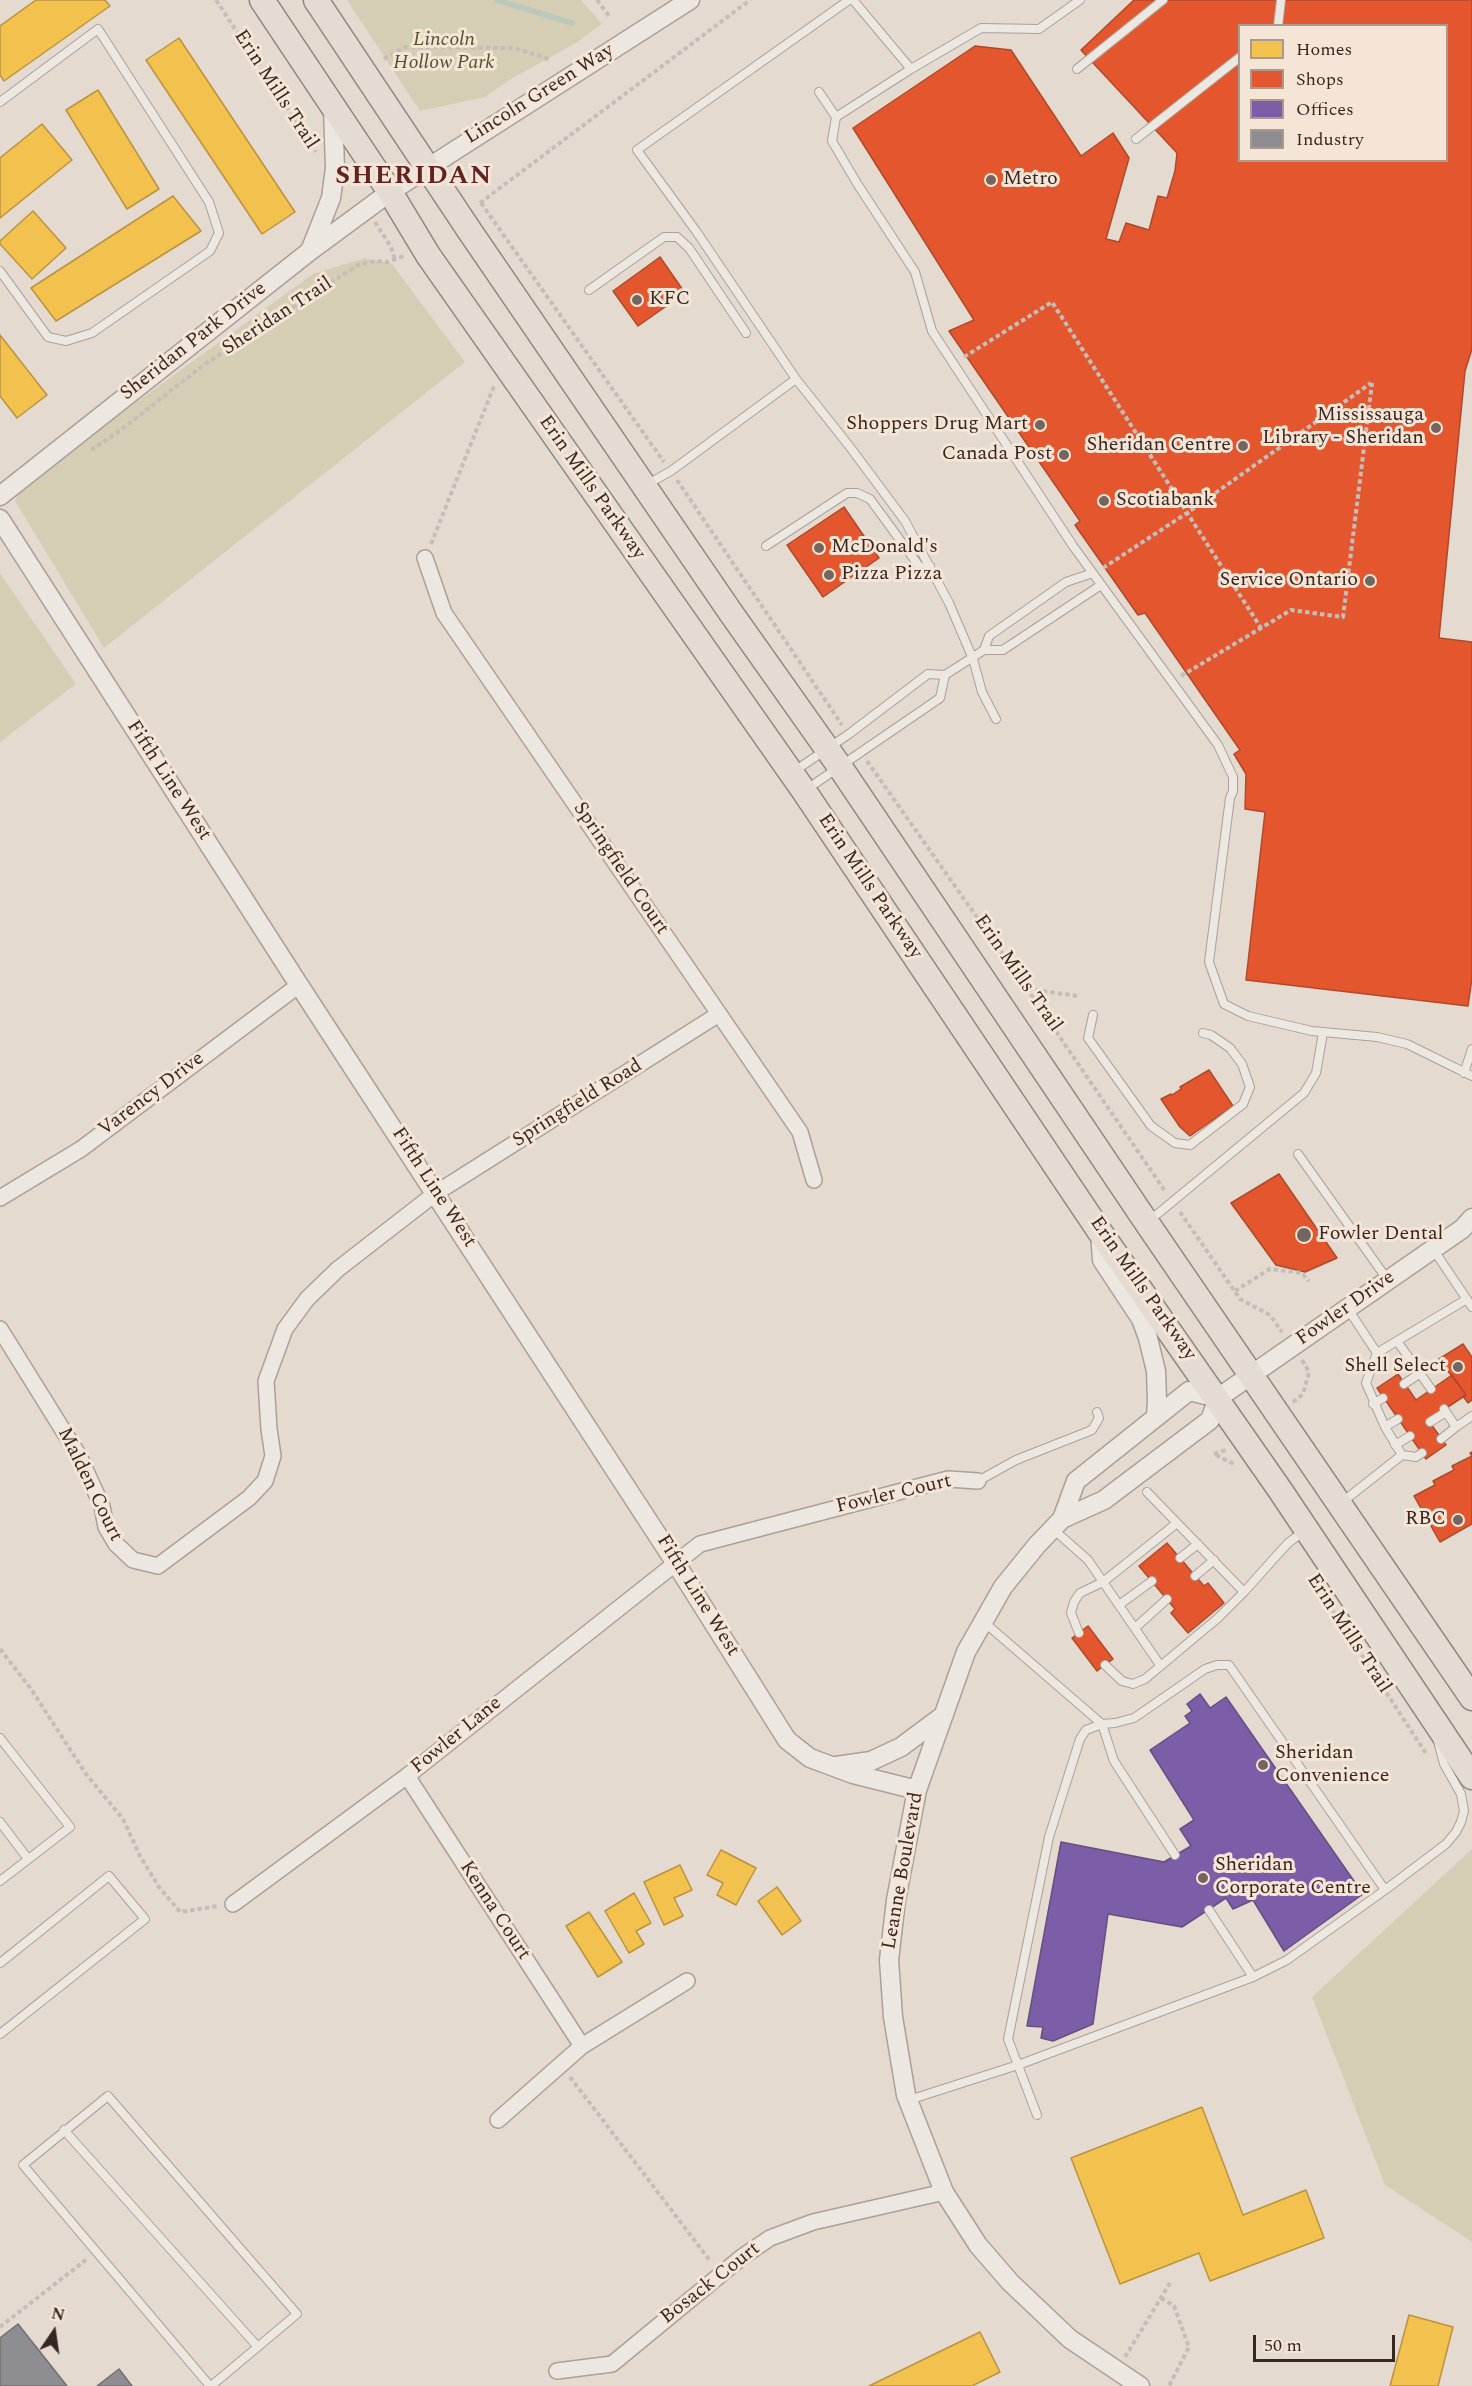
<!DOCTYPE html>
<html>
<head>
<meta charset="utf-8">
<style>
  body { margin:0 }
  #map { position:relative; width:1472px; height:2386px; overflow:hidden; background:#e4dad0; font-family:Spectral,serif }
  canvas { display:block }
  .legend { position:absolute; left:1238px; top:24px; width:210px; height:138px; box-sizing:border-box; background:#f4e5d7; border:2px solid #a9998e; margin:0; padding:8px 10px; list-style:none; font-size:18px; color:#382721 }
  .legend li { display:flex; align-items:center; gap:12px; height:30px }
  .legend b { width:30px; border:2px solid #a9998e }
  .north { position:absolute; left:24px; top:2302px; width:60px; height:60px; -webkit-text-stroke:4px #f4e5d7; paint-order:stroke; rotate:13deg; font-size:16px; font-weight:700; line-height:24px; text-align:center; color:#382721 }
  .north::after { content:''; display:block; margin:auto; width:21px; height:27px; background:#382721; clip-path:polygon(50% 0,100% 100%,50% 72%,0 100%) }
  .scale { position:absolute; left:1253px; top:2335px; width:142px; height:27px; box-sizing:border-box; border:3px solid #382721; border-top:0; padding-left:8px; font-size:18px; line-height:21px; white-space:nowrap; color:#382721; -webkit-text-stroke:4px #f4e5d7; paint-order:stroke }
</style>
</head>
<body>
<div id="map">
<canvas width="1472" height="2386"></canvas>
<ul class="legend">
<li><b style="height:16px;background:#f2c14e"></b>Homes</li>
<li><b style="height:16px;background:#e4572e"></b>Shops</li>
<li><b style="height:16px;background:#7b5ea7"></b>Offices</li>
<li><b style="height:16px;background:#8d8d92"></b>Industry</li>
</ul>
<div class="north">N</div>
<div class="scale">50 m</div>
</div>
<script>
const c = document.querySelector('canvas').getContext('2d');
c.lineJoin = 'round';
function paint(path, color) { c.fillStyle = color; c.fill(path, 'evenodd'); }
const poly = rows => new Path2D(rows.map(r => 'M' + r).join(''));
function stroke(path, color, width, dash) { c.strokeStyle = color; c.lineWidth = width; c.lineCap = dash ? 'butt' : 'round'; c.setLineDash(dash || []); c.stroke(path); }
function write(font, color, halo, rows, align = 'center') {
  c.font = font + ' Spectral,serif'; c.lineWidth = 6; c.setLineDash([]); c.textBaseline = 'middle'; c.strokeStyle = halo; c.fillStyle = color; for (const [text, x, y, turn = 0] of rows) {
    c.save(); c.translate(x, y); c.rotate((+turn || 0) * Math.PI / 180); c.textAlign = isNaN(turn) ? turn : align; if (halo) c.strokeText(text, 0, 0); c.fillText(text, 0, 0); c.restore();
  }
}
paint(poly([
  [347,0,581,0,602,24,576,43,509,80,485,97,420,111],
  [365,258,392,264,465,362,104,648,15,501,21,486,313,274],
  [0,573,76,684,0,742],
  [1472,1849,1472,2242,1385,2185,1312,1997]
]), '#d5ceb4');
const homes = poly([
  [36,0,105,0,110,6,4,81,0,75,0,26,36,0],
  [179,38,295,212,262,234,146,60,179,38],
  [98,90,159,189,127,209,66,110,98,90],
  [42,124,72,160,0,218,0,158,42,124],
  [173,196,201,231,56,321,31,288,173,196],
  [33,211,66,248,32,279,0,244,0,241,33,211],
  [0,335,47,395,17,418,0,396,0,335],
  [721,1850,756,1868,736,1905,717,1895,723,1883,707,1875,721,1850],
  [680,1865,692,1890,674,1898,683,1916,664,1925,644,1882,680,1865],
  [777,1887,801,1921,782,1935,758,1901,777,1887],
  [634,1893,651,1923,636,1931,644,1944,629,1953,605,1911,634,1893],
  [589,1912,622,1962,598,1977,566,1926,589,1912],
  [1202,2107,1243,2215,1306,2190,1324,2238,1210,2281,1199,2253,1120,2284,1071,2158,1202,2107],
  [1409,2315,1453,2327,1438,2386,1390,2386,1409,2315],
  [980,2332,1000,2372,972,2386,869,2386,980,2332]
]);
paint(homes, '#f2c14e');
stroke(homes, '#ba9340', 1.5);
const shops = poly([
  [1134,0,1472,0,1472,349,1465,371,1439,638,1472,642,1472,978,1468,1006,1246,980,1265,812,1245,809,1246,774,1234,754,1240,750,1145,613,1138,615,1075,525,1080,521,949,331,974,320,853,128,975,46,1011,50,1081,156,1113,133,1129,158,1106,239,1119,242,1126,223,1149,230,1158,196,1167,198,1175,171,1177,153,1081,50,1134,0],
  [1240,26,1446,26,1446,160,1240,160,1240,26],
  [660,257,685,293,638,326,613,291,660,257],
  [844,507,879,558,823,597,787,545,844,507],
  [1209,1070,1233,1106,1190,1136,1180,1127,1161,1099,1171,1094,1172,1095,1181,1089,1180,1087,1209,1070],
  [1279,1174,1337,1258,1305,1272,1276,1265,1231,1203,1279,1174],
  [1463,1344,1472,1357,1472,1400,1468,1403,1463,1396,1466,1395,1439,1359,1463,1344],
  [1398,1374,1416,1400,1452,1375,1466,1395,1428,1420,1446,1445,1426,1459,1377,1388,1398,1374],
  [1472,1452,1472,1524,1440,1542,1414,1496,1435,1485,1433,1481,1454,1470,1452,1466,1472,1456,1470,1453,1472,1452],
  [1167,1543,1204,1586,1208,1583,1224,1603,1188,1633,1171,1613,1175,1609,1139,1566,1167,1543],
  [1088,1626,1113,1659,1097,1671,1072,1638,1088,1626]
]);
paint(shops, '#e4572e');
stroke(shops, '#b0492a', 1.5);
const offices = poly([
  [1200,1694,1210,1708,1226,1697,1363,1894,1284,1951,1253,1900,1233,1909,1226,1898,1182,1927,1108,1914,1093,2024,1053,2041,1041,2038,1043,2027,1027,2026,1061,1842,1164,1862,1191,1846,1180,1829,1194,1820,1150,1750,1190,1723,1185,1716,1192,1711,1187,1704,1200,1694]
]);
paint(offices, '#7b5ea7');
stroke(offices, '#674e7f', 1.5);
const industry = poly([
  [18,2324,67,2386,0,2386,0,2338,18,2324],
  [119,2369,132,2386,97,2386,119,2369]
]);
paint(industry, '#8d8d92');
stroke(industry, '#746e70', 1.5);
stroke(poly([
  [497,0,572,23]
]), '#bbc8bc', 6);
const service = poly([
  [853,0,911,69],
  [1278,26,1281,0],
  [1077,69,1163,0],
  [819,92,836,117,832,141,858,185,915,272,932,331,1073,546,1218,745,1233,777,1233,791,1230,798,1209,962,1224,1004,1248,1016,1312,1031,1377,1037,1407,1044,1472,1076],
  [0,102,98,29,209,202,219,233,210,251,92,333,66,341,48,337,0,271],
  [836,117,911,69,981,28,1039,29,1080,0],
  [1136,139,1240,57],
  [589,290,664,237,677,237,689,248,746,333],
  [796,379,850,447,905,521,949,603,973,659,982,692,996,719],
  [646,485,671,471,796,379,696,231,637,150,849,0],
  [766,546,847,493,857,493,870,499,919,566,925,569,930,566],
  [984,650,989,636,1066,582,1093,573],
  [793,772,849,734,928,674,945,675,984,650,1003,650,1101,585],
  [807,789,940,698,945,675],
  [1093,1015,1088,1038,1151,1126,1175,1143,1190,1145,1243,1104,1250,1087,1242,1064,1230,1048,1211,1035,1203,1033],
  [1464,1073,1472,1049],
  [1298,1154,1387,1279],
  [1149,1221,1304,1093,1316,1073,1323,1033],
  [1433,1249,1472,1307],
  [1348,1309,1377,1353,1467,1299],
  [1397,1341,1431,1389],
  [1404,1384,1419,1374],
  [1373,1404,1383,1398],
  [1444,1409,1456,1427,1472,1416],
  [1430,1422,1446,1412],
  [1385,1427,1398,1419],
  [1441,1439,1456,1427],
  [1395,1445,1410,1436],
  [1402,1455,1416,1457,1422,1453],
  [978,1481,1016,1460,1092,1430,1099,1418,1097,1412],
  [1147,1492,1244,1592,1288,1543,1303,1532],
  [1341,1503,1402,1455,1385,1427,1366,1383,1377,1353],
  [1053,1529,1088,1560,1160,1665],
  [1180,1558,1198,1544],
  [1195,1576,1214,1560],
  [1119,1605,1152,1581],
  [1135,1628,1167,1599],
  [1079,1633,1071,1613,1074,1602,1080,1593,1103,1582,1177,1523],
  [1105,1665,1122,1681,1133,1684,1145,1679,1218,1618,1244,1592],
  [0,1738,70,1827,0,1881],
  [0,1822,28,1859],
  [1385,1890,1446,1844,1456,1832,1461,1822,1464,1811,1461,1794,1444,1764,1438,1741],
  [1209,1910,1253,1977],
  [0,1963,109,1876,145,1919,0,2034],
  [909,2100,1018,2065,1253,1977,1287,1960,1385,1890,1229,1665,1217,1665,1205,1669,1134,1718,1115,1723,1102,1724,985,1623],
  [1037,2115,1008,2039,1049,1837,1080,1739,1086,1730,1102,1724,1114,1761,1175,1855],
  [64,2130,257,2346],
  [210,2386,23,2165,108,2096,297,2314,211,2386]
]);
const minor = poly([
  [425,558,444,613,800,1132,814,1180],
  [0,1198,81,1149,299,985],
  [0,1329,79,1456,102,1506,106,1527,116,1544,133,1560,158,1566,249,1498,265,1481,273,1456,269,1429,266,1381,285,1329,307,1299,338,1269,436,1193,719,1014],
  [407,1776,582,2046],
  [233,1904,407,1776,700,1544,948,1479,978,1481],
  [498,2120,582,2046,687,1981],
  [557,2371,612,2364,742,2257,770,2238,813,2222,944,2192]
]);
const tertiary = poly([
  [310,251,331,198,335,168,333,108],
  [0,496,310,251,390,192,690,0],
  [0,519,299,985,675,1562,787,1740,810,1758,853,1774,917,1790],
  [1100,1232,1102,1260,1141,1319,1148,1338,1156,1371,1157,1400,1156,1417],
  [1218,1398,1462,1229,1472,1218],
  [1062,1519,1104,1500,1210,1420,1218,1398],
  [836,1766,871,1761,901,1747,944,1715],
  [1140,2386,1070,2339,1010,2282,978,2245,944,2192,906,2095,893,2017,889,1960,896,1900,917,1790,966,1652,1003,1587,1037,1545,1062,1519,1076,1481,1189,1391,1218,1398]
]);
const primary = poly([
  [262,0,390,192,428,255,804,791,1100,1232,1280,1490,1472,1777],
  [316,0,469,230,731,613,840,767,1147,1223,1472,1698]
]);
stroke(service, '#aaa098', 10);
stroke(minor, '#aaa098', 18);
stroke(tertiary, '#aaa098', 21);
stroke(primary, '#8f867f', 27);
stroke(poly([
  [216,0,316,152],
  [597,0,609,16],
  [384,59,405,47,514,48,544,57,550,61],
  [480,203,750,0],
  [481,203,664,462],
  [375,222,391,247,395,260],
  [964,357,1052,302,1261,628],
  [91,450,118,432,205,364,358,265,375,261,388,262,404,256],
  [677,480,842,725],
  [431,544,494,386],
  [1103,568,1187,513,1371,383],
  [1181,676,1291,610,1343,617,1372,383],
  [867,761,1014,970,1165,1191],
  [1028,989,1078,996],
  [1180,1212,1240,1299,1270,1315,1282,1332],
  [1235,1291,1270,1269,1302,1273,1309,1281],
  [1293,1402,1303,1394,1309,1372,1302,1360],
  [1214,1454,1226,1450],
  [1216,1455,1236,1465],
  [1333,1611,1427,1755],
  [0,1649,31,1689,86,1774,123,1819,140,1856,159,1887,180,1912,219,1906],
  [570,2077,711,2262],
  [1161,2298,1174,2306,1189,2347,1169,2386],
  [0,2327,87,2259],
  [1125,2357,1170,2283]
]), '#c5beb8', 4, [4.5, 3]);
stroke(service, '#ece7e1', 8);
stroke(minor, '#ece7e1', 15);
stroke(tertiary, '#ece7e1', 18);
stroke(primary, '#e4dcd3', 24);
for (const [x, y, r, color] of [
  [991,180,6,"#74665e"],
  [637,300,6,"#74665e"],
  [1040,425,6,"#74665e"],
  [1436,428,6,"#74665e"],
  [1243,446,6,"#74665e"],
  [1064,455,6,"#74665e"],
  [1104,501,6,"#74665e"],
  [819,548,6,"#74665e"],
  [829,575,6,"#74665e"],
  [1370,581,6,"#74665e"],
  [1304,1235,8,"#74665e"],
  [1458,1367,6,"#74665e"],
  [1458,1520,6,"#74665e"],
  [1263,1765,6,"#74665e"],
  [1203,1878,6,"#74665e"]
]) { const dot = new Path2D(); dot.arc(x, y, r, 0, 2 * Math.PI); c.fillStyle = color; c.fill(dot); stroke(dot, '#f4e5d7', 2); }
write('italic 20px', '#515329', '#f4e5d7', [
  ["Lincoln",444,41],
  ["Hollow Park",444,64]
]);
write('20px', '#382721', '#f4e5d7', [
  ["Erin Mills Trail",275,90,57],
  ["Lincoln Green Way",540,95,-32],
  ["Sheridan Trail",278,317,-33],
  ["Sheridan Park Drive",194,342,-38],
  ["Erin Mills Parkway",591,488,55],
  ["Fifth Line West",168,781,57],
  ["Springfield Court",620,869,56],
  ["Erin Mills Parkway",869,887,56],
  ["Erin Mills Trail",1017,974,55],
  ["Varency Drive",152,1095,-37],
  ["Springfield Road",578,1104,-32],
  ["Fifth Line West",433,1188,57],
  ["Erin Mills Parkway",1142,1289,55],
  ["Fowler Drive",1346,1309,-35],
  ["Malden Court",89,1485,64],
  ["Fowler Court",894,1495,-13],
  ["Fifth Line West",697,1596,58],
  ["Erin Mills Trail",1348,1634,57],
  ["Fowler Lane",457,1736,-39],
  ["Leanne Boulevard",904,1871,-80],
  ["Kenna Court",494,1911,57],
  ["Bosack Court",711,2284,-38]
]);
write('20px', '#382721', '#f4e5d7', [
  ["Metro",1003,180],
  ["KFC",649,300],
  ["Mississauga",1424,416,"right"],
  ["Library - Sheridan",1424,439,"right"],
  ["Shoppers Drug Mart",1028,425,"right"],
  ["Sheridan Centre",1231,446,"right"],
  ["Canada Post",1052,455,"right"],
  ["Scotiabank",1116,501],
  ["McDonald's",831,548],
  ["Pizza Pizza",841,575],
  ["Service Ontario",1358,581,"right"],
  ["Fowler Dental",1318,1235],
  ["Shell Select",1446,1367,"right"],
  ["RBC",1446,1520,"right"],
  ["Sheridan",1275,1754],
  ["Convenience",1275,1777],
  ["Sheridan",1215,1866],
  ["Corporate Centre",1215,1889]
], 'left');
c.letterSpacing = '1.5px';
write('bold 26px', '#622323', '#f4e5d7', [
  ["SHERIDAN",414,178]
]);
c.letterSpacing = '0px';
</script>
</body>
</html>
